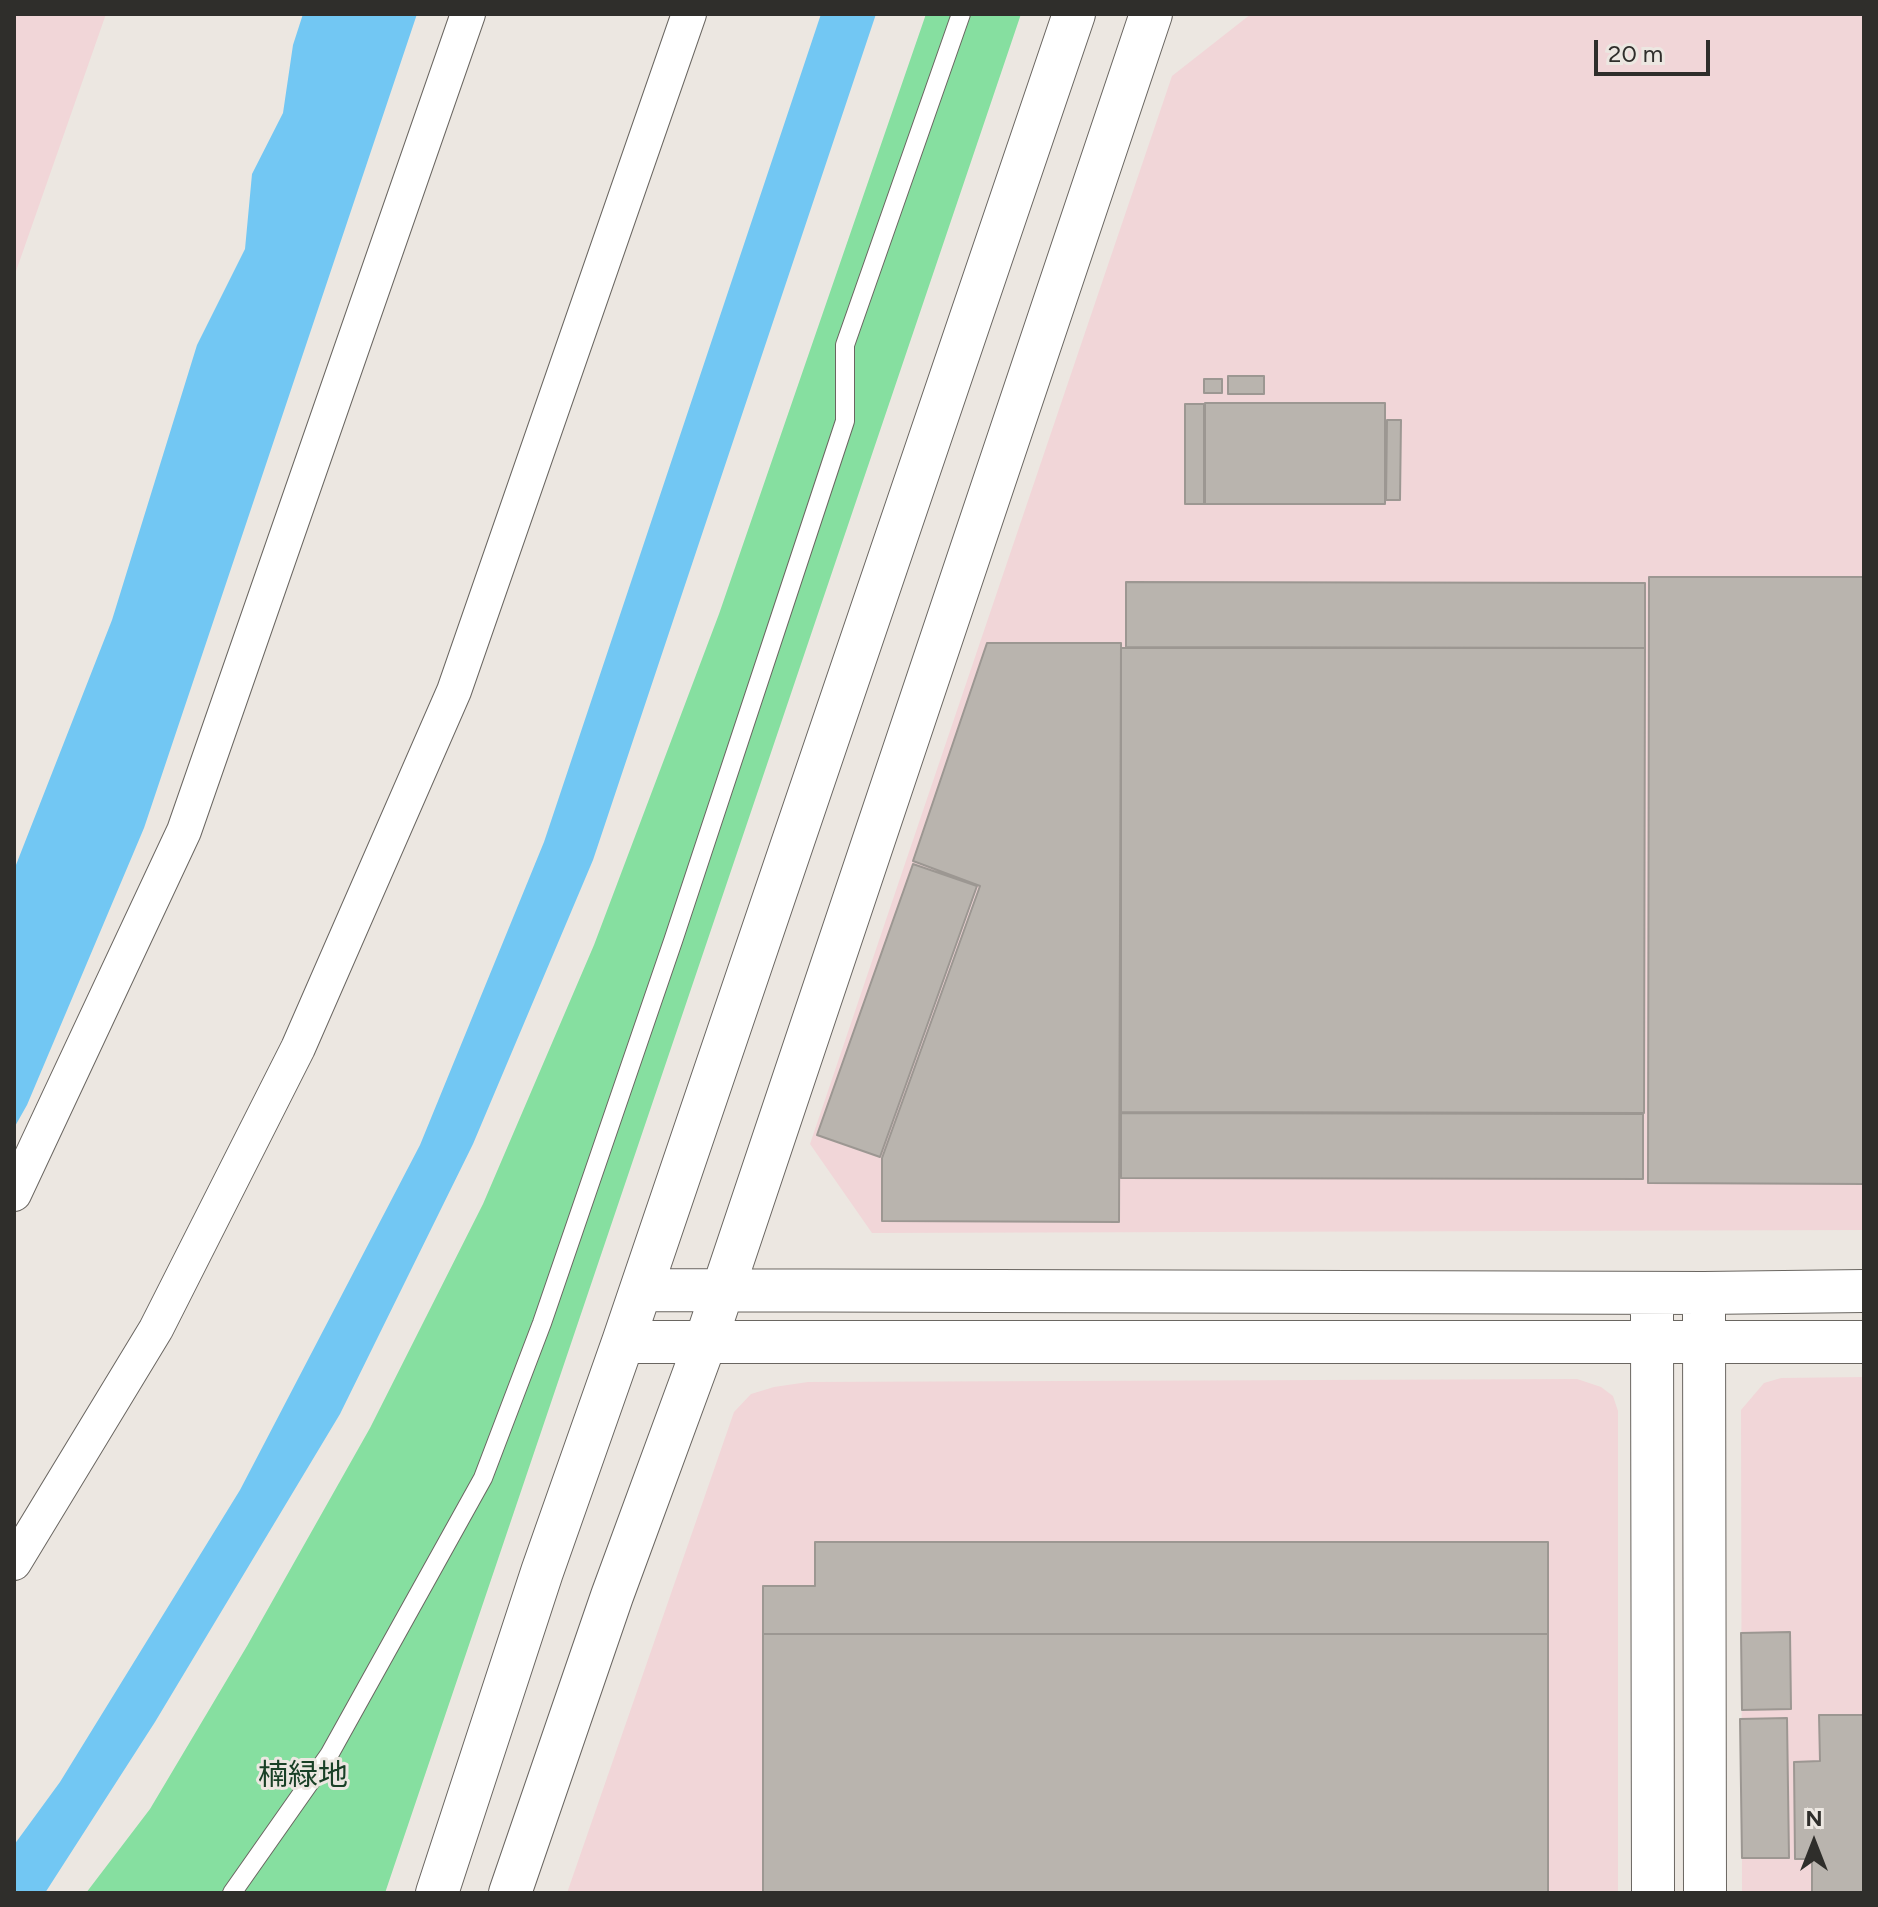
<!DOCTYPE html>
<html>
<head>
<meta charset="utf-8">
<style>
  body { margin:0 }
  #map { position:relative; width:1878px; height:1907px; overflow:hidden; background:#ece7e1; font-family:Figtree,sans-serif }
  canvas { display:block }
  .frame { position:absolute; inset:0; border:16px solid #2f2e2b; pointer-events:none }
  .north { position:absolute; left:1774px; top:1803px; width:80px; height:80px; -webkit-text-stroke:6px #ece7e1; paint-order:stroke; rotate:0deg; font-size:22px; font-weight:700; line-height:32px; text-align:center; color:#2f2e2b }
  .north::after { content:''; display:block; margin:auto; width:28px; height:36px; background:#2f2e2b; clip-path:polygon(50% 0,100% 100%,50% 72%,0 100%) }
  .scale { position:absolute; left:1594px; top:40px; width:116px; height:36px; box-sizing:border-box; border:4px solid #2f2e2b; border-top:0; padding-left:10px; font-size:24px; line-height:28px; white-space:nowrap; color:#2f2e2b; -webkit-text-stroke:6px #ece7e1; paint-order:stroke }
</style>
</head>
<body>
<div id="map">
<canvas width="1878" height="1907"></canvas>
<div class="frame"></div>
<div class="north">N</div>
<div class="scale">20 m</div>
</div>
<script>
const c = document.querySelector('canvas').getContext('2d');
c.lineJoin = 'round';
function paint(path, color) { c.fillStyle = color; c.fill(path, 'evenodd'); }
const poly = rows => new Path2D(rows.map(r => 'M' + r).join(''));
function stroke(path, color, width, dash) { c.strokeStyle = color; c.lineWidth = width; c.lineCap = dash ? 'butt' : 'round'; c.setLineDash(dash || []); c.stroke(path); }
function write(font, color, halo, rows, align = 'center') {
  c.font = font + ' Figtree,"Noto Sans JP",sans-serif'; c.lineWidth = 6; c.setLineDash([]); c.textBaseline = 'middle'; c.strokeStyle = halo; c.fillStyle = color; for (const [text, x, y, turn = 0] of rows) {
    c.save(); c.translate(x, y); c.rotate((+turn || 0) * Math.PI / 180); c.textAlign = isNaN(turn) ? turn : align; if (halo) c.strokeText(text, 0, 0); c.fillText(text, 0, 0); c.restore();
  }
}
paint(poly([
  [14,14,106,14,14,277],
  [1251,14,1864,14,1864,1230,872,1233,810,1144,1172,76],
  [1864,1377,1864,1893,1742,1893,1741,1410,1764,1383,1781,1378],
  [1577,1379,1601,1387,1613,1396,1618,1411,1618,1893,567,1893,734,1412,751,1394,774,1387,808,1382]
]), '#f1d6d8');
paint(poly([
  [926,14,1021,14,385,1893,86,1893,150,1809,247,1646,370,1428,483,1204,594,945,719,614]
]), '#86dfa0');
paint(poly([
  [303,14,417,14,144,828,27,1105,14,1128,14,870,112,620,197,345,245,249,252,174,283,113,293,45],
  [821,14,876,14,593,860,473,1144,340,1414,155,1722,45,1893,14,1893,14,1845,60,1782,240,1490,420,1145,544,842]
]), '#72c7f3');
const building = poly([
  [1228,376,1264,376,1264,394,1228,394,1228,376],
  [1204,379,1222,379,1222,393,1204,393,1204,379],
  [1205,403,1385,403,1385,504,1205,504,1205,403],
  [1185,404,1204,404,1204,504,1185,504,1185,404],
  [1387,420,1401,420,1400,500,1386,500,1387,420],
  [1649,577,1864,577,1864,1184,1648,1183,1649,577],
  [1126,582,1645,583,1645,648,1126,647,1126,582],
  [987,643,1121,643,1119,1222,882,1221,882,1158,980,886,913,861,987,643],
  [1121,648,1645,648,1644,1113,1121,1112,1121,648],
  [913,864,977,886,880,1157,817,1135,913,864],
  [1121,1113,1643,1114,1643,1179,1121,1178,1121,1113],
  [815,1542,1548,1542,1548,1634,763,1634,763,1586,815,1586,815,1542],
  [1790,1632,1791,1709,1742,1710,1741,1633,1790,1632],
  [763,1634,1548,1634,1548,1893,763,1893,763,1634],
  [1819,1715,1864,1715,1864,1893,1812,1893,1812,1859,1795,1859,1794,1762,1820,1761,1819,1715],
  [1787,1718,1789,1858,1742,1858,1740,1719,1787,1718]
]);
paint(building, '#b9b4ae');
stroke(building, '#9c9792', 2);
const service = poly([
  [232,1893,329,1755,483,1478,542,1323,673,941,845,421,845,345,961,14]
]);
const minor = poly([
  [14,1194,184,831,468,14],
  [14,1563,156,1329,298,1048,454,691,689,14]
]);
const tertiary = poly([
  [641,1290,1704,1293,1864,1291],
  [1652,1314,1653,1893],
  [1704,1314,1705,1893],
  [623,1342,1864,1342],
  [437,1893,542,1572,623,1342,1074,14],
  [510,1893,612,1596,705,1343,1151,14]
]);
stroke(service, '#6a6661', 20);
stroke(minor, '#6a6661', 36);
stroke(tertiary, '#6a6661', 44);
stroke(service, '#fff', 18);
stroke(minor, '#fff', 34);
stroke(tertiary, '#fff', 42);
write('30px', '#194026', '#ece7e1', [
  ["楠緑地",303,1776]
]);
</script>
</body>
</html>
